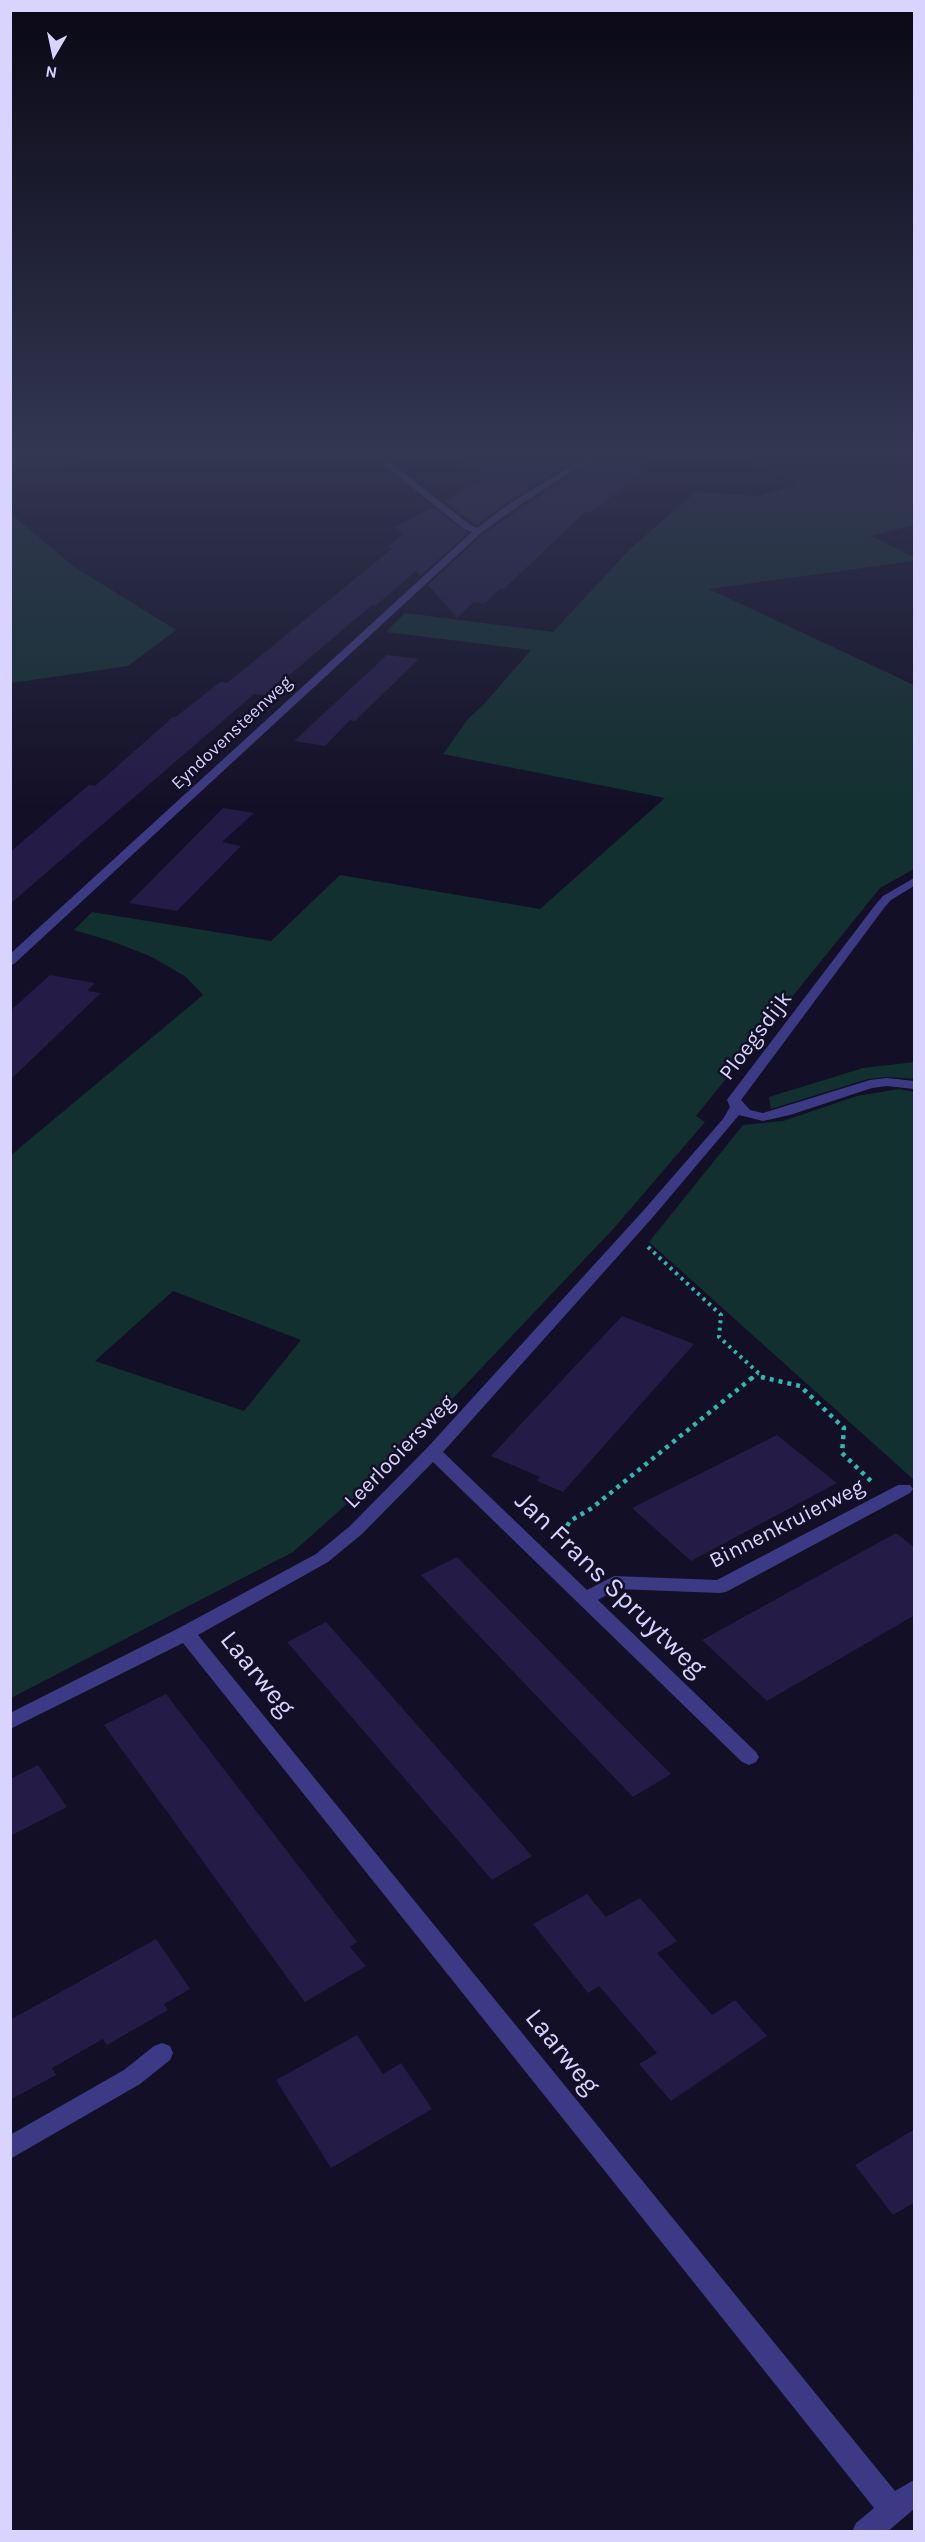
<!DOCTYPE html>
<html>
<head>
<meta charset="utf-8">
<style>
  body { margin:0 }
  #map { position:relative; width:925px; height:2542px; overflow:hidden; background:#130f26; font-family:Karla,sans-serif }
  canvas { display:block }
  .frame { position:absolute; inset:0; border:12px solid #d9d4ff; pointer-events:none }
  .north { position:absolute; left:24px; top:24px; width:60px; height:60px; -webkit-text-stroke:4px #130f26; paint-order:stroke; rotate:189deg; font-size:16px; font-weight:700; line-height:24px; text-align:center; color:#d9d4ff }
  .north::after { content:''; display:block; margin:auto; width:21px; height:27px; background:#d9d4ff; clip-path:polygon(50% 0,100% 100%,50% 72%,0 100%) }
</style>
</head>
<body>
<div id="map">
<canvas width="925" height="2542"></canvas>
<div class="frame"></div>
<div class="north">N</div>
</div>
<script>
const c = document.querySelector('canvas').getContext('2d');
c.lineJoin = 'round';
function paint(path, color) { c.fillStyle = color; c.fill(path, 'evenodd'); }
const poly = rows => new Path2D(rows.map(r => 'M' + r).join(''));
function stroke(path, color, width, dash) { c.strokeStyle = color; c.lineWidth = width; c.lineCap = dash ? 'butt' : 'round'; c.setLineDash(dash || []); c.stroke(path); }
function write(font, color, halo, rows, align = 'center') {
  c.font = font + ' Karla,sans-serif'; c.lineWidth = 5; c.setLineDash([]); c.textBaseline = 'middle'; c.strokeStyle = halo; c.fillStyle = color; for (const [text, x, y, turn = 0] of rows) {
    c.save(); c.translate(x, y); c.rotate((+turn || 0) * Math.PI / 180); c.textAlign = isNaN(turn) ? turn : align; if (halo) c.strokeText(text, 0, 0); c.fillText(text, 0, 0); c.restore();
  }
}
paint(poly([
  [10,455,143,455,11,472],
  [734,455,914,455,914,525,871,536,914,557,914,561,709,589,914,685,914,869,880,888,696,1116,705,1122,615,1227,384,1471,293,1552,11,1698,11,1155,203,995,186,977,152,957,114,942,74,930,92,912,271,941,340,875,540,909,665,798,443,754,468,719,485,703,531,650,386,632,405,613,553,632,628,551,695,492,760,496,797,484],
  [173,1291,301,1340,244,1411,95,1361],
  [11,514,73,566,176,630,128,666,11,683],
  [914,1062,914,1079,887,1077,868,1079,771,1109,769,1097,863,1068],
  [899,1089,914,1092,914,1480,649,1242,743,1125,783,1121,857,1096]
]), '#12302f');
paint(poly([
  [463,455,585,455,511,500,477,525,444,501,494,474,462,469],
  [600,455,658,455,640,467,651,468,589,513,585,512,504,589,500,588,485,604,474,602,457,618,428,585,482,535],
  [433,507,468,533,420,576,416,571,376,605,372,605,266,695,254,694,10,904,10,852,89,785,95,786,173,717,176,717,220,682,227,683,393,548,387,547,403,534,396,527],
  [387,655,419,659,355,721,350,720,325,746,294,741],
  [223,808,254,813,222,842,241,846,177,911,129,903],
  [50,975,95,983,87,991,101,993,10,1080,10,1011],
  [622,1316,694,1344,563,1492,537,1481,540,1477,491,1456],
  [777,1435,837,1483,691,1561,632,1508],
  [896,1533,915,1548,915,1615,767,1701,702,1640],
  [457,1557,635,1738,671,1774,633,1797,421,1575],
  [326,1622,382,1685,532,1856,492,1880,287,1642],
  [166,1694,357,1942,350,1947,366,1966,305,2002,104,1725],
  [38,1765,67,1807,10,1836,10,1779],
  [587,1894,606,1917,640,1898,677,1941,657,1953,712,2015,735,2000,767,2036,671,2101,639,2064,657,2053,599,1986,588,1993,533,1924],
  [156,1939,190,1989,164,2004,168,2010,107,2045,103,2039,52,2068,56,2075,10,2100,10,2020],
  [357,2035,383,2074,401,2063,432,2109,331,2168,276,2080],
  [915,2129,915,2202,893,2215,855,2165]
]), '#241b47');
stroke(poly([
  [648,1247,721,1315,719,1337,765,1379],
  [751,1379,758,1373]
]), '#2fb8b0', 4, [3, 4.5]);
stroke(poly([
  [761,1377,800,1386,844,1428,842,1453,873,1483],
  [552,1535,566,1528,570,1521,592,1508,753,1377]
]), '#2fb8b0', 4.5, [4, 5]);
paint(poly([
  [372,455,381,455,470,525,477,528,512,502,589,455,598,455,518,506,481,533,14,964,10,965,10,954,472,532,464,529,372,455],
  [914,878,914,886,891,900,884,908,741,1100,750,1110,763,1113,870,1080,887,1078,914,1081,914,1089,887,1086,872,1088,790,1115,763,1121,739,1115,653,1217,443,1452,587,1590,614,1576,717,1580,898,1485,910,1485,913,1489,910,1493,726,1592,720,1593,617,1589,598,1600,756,1752,759,1757,756,1762,749,1765,742,1762,433,1462,362,1534,328,1562,198,1635,895,2491,914,2480,914,2509,887,2532,852,2532,856,2523,874,2508,183,1643,10,1729,10,1713,179,1628,316,1554,350,1526,427,1448,643,1211,723,1119,730,1107,727,1100,729,1097,876,904,883,896,914,878],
  [162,2043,170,2046,173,2053,170,2060,140,2084,10,2159,10,2135,124,2070,154,2046,162,2043]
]), '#3d3a85');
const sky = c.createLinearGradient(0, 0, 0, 811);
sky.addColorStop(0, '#0a0815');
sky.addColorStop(0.56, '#333752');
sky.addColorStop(1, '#33375200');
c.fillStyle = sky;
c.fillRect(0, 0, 925, 811);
write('18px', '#d9d4ff', '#130f26', [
  ["Eyndovensteenweg",232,733,-43]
]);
write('22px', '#d9d4ff', '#130f26', [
  ["Ploegsdijk",756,1036,-53],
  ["Leerlooiersweg",400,1452,-46],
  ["Binnenkruierweg",787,1524,-27]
]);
write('27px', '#d9d4ff', '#130f26', [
  ["Jan Frans Spruytweg",610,1585,44],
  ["Laarweg",257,1674,51],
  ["Laarweg",562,2052,51]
]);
</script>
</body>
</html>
